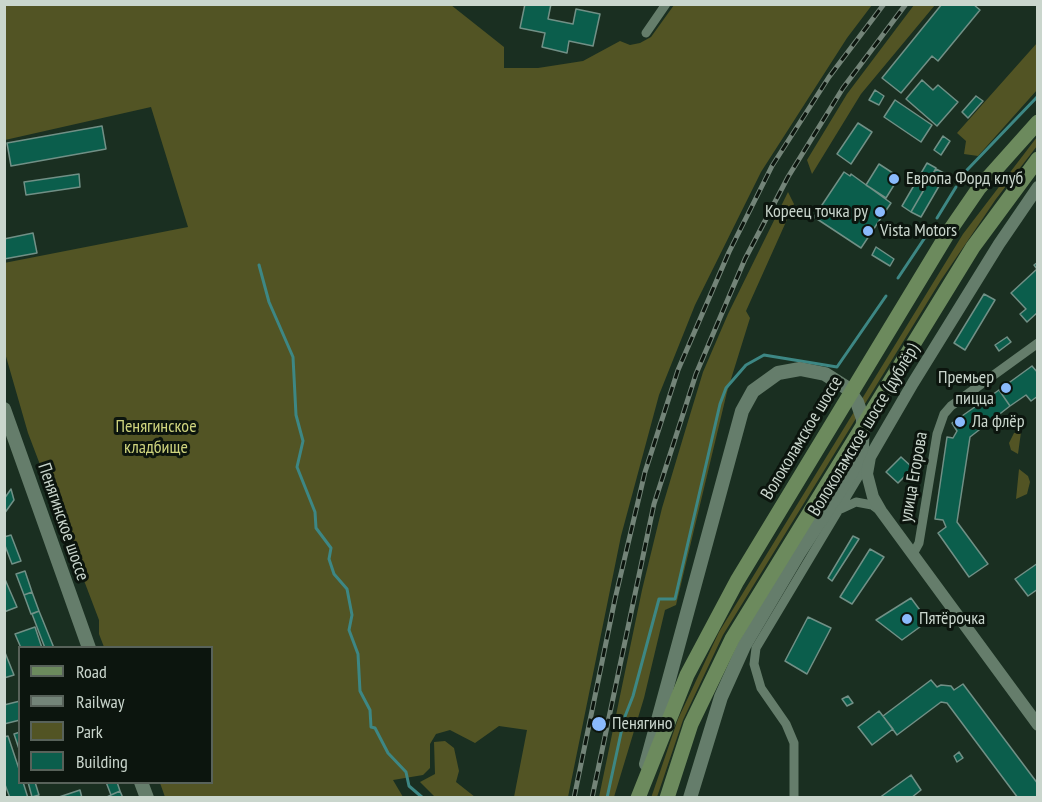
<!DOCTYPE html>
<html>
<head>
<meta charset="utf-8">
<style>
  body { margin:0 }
  #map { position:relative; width:1042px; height:802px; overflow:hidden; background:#1a2f21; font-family:"PT Sans Narrow",sans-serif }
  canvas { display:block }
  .frame { position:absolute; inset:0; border:6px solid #cad6cd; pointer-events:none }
  .legend { position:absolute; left:18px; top:646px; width:195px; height:138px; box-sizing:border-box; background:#0c150e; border:2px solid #58625a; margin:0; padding:8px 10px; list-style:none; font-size:18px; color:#cad6cd }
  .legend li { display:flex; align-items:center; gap:12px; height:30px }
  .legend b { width:30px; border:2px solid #58625a }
</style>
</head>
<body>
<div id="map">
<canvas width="1042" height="802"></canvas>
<div class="frame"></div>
<ul class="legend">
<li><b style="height:8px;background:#6c8a5d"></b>Road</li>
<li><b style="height:8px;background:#738478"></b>Railway</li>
<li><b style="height:16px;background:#525424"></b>Park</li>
<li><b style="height:16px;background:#0b5e4c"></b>Building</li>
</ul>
</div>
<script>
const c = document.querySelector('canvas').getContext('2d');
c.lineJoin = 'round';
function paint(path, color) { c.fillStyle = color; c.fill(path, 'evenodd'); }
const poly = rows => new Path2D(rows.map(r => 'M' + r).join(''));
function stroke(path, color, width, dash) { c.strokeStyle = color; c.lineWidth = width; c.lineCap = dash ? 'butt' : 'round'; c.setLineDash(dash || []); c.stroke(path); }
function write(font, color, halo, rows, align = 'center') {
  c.font = font + ' "PT Sans Narrow",sans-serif'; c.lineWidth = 6; c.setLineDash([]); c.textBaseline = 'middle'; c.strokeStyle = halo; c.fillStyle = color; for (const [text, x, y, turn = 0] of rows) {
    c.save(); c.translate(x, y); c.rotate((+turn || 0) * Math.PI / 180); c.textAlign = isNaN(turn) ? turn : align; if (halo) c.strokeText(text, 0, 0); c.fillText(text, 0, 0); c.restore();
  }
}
paint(poly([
  [4,5,451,5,504,47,504,68,538,68,583,61,620,41,630,45,640,43,651,37,674,5,872,5,847,38,761,172,695,305,659,395,621,536,568,797,514,797,527,730,499,726,475,743,450,730,436,734,430,744,430,768,423,775,393,780,403,797,165,797,160,783,212,782,212,648,104,647,99,634,99,620,28,433,5,353,4,263,188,227,151,107,5,140],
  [914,5,935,5,861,94,812,174,807,160,847,94],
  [1037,43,1037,90,978,156,964,154,966,141,957,133],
  [1037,137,1037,146,996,199,941,280,723,635,683,720,657,797,651,798,678,719,719,632,963,234],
  [788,192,794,204,746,311,750,318,727,392,676,605,665,610,644,698,614,797,599,797,642,590,662,508,686,428,703,372,728,314],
  [1021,432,1018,454,1011,450,1009,443,1014,433],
  [1019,469,1028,476,1030,482,1027,494,1016,499],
  [445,741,454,748,459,771,456,782,475,797,435,797,420,782,435,774,434,742]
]), '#525424');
stroke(poly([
  [967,170,1038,96],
  [937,218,956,187],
  [259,265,269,302,293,357,296,415,303,441,297,467,315,512,316,528,331,548,329,559,334,574,347,589,352,615,349,630,358,654,360,691,370,710,371,727,375,728,388,753,406,772,409,786,423,798],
  [898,278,930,230],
  [607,798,624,719,633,696,659,599,675,599,720,404,726,388,746,365,764,355,837,367,886,296]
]), '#3d8784', 3);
const building = poly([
  [525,4,551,4,548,19,573,24,576,9,600,14,593,46,569,41,567,53,542,47,545,33,520,28,525,4],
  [942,4,973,4,980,10,938,61,932,56,901,93,882,78,942,4],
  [922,80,933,90,938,85,958,102,937,126,906,99,922,80],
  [875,90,884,96,879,105,869,100,875,90],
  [976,96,983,101,968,118,962,112,976,96],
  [895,100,932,125,921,142,884,117,895,100],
  [858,123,872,132,851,164,837,154,858,123],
  [102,126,106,149,11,166,7,143,102,126],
  [943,136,950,141,941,155,934,150,943,136],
  [927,163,936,168,911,212,902,206,927,163],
  [879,164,899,177,886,198,866,185,879,164],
  [936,169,946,174,921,217,911,212,936,169],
  [844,172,850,176,851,174,891,203,861,248,814,217,844,172],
  [79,174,80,187,26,195,24,182,79,174],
  [33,233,37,253,4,259,4,239,33,233],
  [876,247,894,259,890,266,872,255,876,247],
  [1038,262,1038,312,1027,322,1020,314,1026,309,1011,293,1037,269,1034,265,1038,262],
  [984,294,995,300,965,350,954,343,984,294],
  [1007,337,1011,342,999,351,995,345,1007,337],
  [1032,366,1038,373,1038,396,1031,401,1026,395,1010,406,999,390,1032,366],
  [999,390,1010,406,970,437,957,522,988,564,969,577,938,533,946,527,943,520,935,519,947,437,953,438,957,431,952,423,999,390],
  [901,457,913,468,898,483,886,472,901,457],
  [11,489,14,500,4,514,4,499,11,489],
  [11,535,21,561,12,564,4,543,4,537,11,535],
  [853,536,859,539,832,581,828,578,853,536],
  [870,549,884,557,852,604,840,597,870,549],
  [1038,563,1038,589,1028,596,1015,579,1038,563],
  [25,571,32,592,24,595,16,574,25,571],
  [4,577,17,607,4,612,4,577],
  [32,592,39,611,31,614,24,595,32,592],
  [911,598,928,621,902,640,876,620,911,598],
  [39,611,54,648,45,648,32,614,39,611],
  [808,617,831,628,807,674,785,661,808,617],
  [35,627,42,648,21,648,15,634,35,627],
  [4,650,14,675,4,678,4,650],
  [931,680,937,687,941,685,951,686,954,690,963,684,1038,784,1038,798,1018,798,947,703,941,702,897,735,883,716,931,680],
  [848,696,853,703,847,706,842,699,848,696],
  [20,701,20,720,4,724,4,705,20,701],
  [879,711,893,729,872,745,858,727,879,711],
  [20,732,20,749,19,749,14,734,20,732],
  [8,736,20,772,20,782,23,782,28,798,10,798,4,782,4,737,8,736],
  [959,752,963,758,957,762,954,756,959,752],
  [911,775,921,790,911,798,879,798,911,775],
  [28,782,35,782,39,795,32,797,28,782],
  [106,782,117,782,120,791,111,795,106,782],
  [80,790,82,798,56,798,80,790],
  [120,791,123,798,105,798,111,795,120,791]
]);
paint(building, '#0b5e4c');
stroke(building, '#719086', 1.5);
stroke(poly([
  [646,33,666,4],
  [841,509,856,502,872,505,880,511],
  [913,554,919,543,937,434,944,414,951,406,1038,343],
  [794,798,794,743,786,724,761,688,754,664,756,648,868,461]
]), '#657d6b', 9);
stroke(poly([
  [1038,187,999,244,913,383,870,457,867,474,873,497,881,511,1038,725]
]), '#657d6b', 12);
stroke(poly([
  [4,409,89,648],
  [646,764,742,411,753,391,778,373,800,369,825,374,847,388,857,402,863,419,862,447,851,473,799,553,744,646,721,697,690,798],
  [141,782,147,798]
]), '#657d6b', 14);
stroke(poly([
  [638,798,687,675,737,581,948,233,979,188,1038,122],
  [667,798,691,724,732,639,973,247,1038,159]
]), '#6c8a5d', 15);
const rail = poly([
  [574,798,615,599,645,472,678,370,729,252,772,166,829,77,884,4],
  [592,798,654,504,696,374,745,259,788,177,843,88,906,4]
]);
stroke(rail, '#738478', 5);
stroke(rail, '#0c150e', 3, [9]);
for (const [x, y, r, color] of [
  [894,179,6,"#8abafc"],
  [880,212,6,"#8abafc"],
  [868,231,6,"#8abafc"],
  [1006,388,6,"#8abafc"],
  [960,422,6,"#8abafc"],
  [907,619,6,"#8abafc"],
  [599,724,8,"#8abafc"]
]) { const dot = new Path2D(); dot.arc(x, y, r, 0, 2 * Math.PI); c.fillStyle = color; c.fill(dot); stroke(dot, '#0c150e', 2); }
write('18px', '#cad6cd', '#0c150e', [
  ["Европа Форд клуб",906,179],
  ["Кореец точка ру",868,212,"right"],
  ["Vista Motors",880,231],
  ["Премьер",994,378,"right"],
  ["пицца",994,399,"right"],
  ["Ла флёр",972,422],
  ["Пятёрочка",919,619],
  ["Пенягино",612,724]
], 'left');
write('18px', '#cfd47e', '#0c150e', [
  ["Пенягинское",156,427],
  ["кладбище",156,448]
]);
write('18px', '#cad6cd', '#0c150e', [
  ["Волоколамское шоссе (дублёр)",864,430,-59],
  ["Волоколамское шоссе",802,438,-59],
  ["улица Егорова",914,477,-80],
  ["Пенягинское шоссе",63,522,71]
]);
</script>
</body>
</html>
